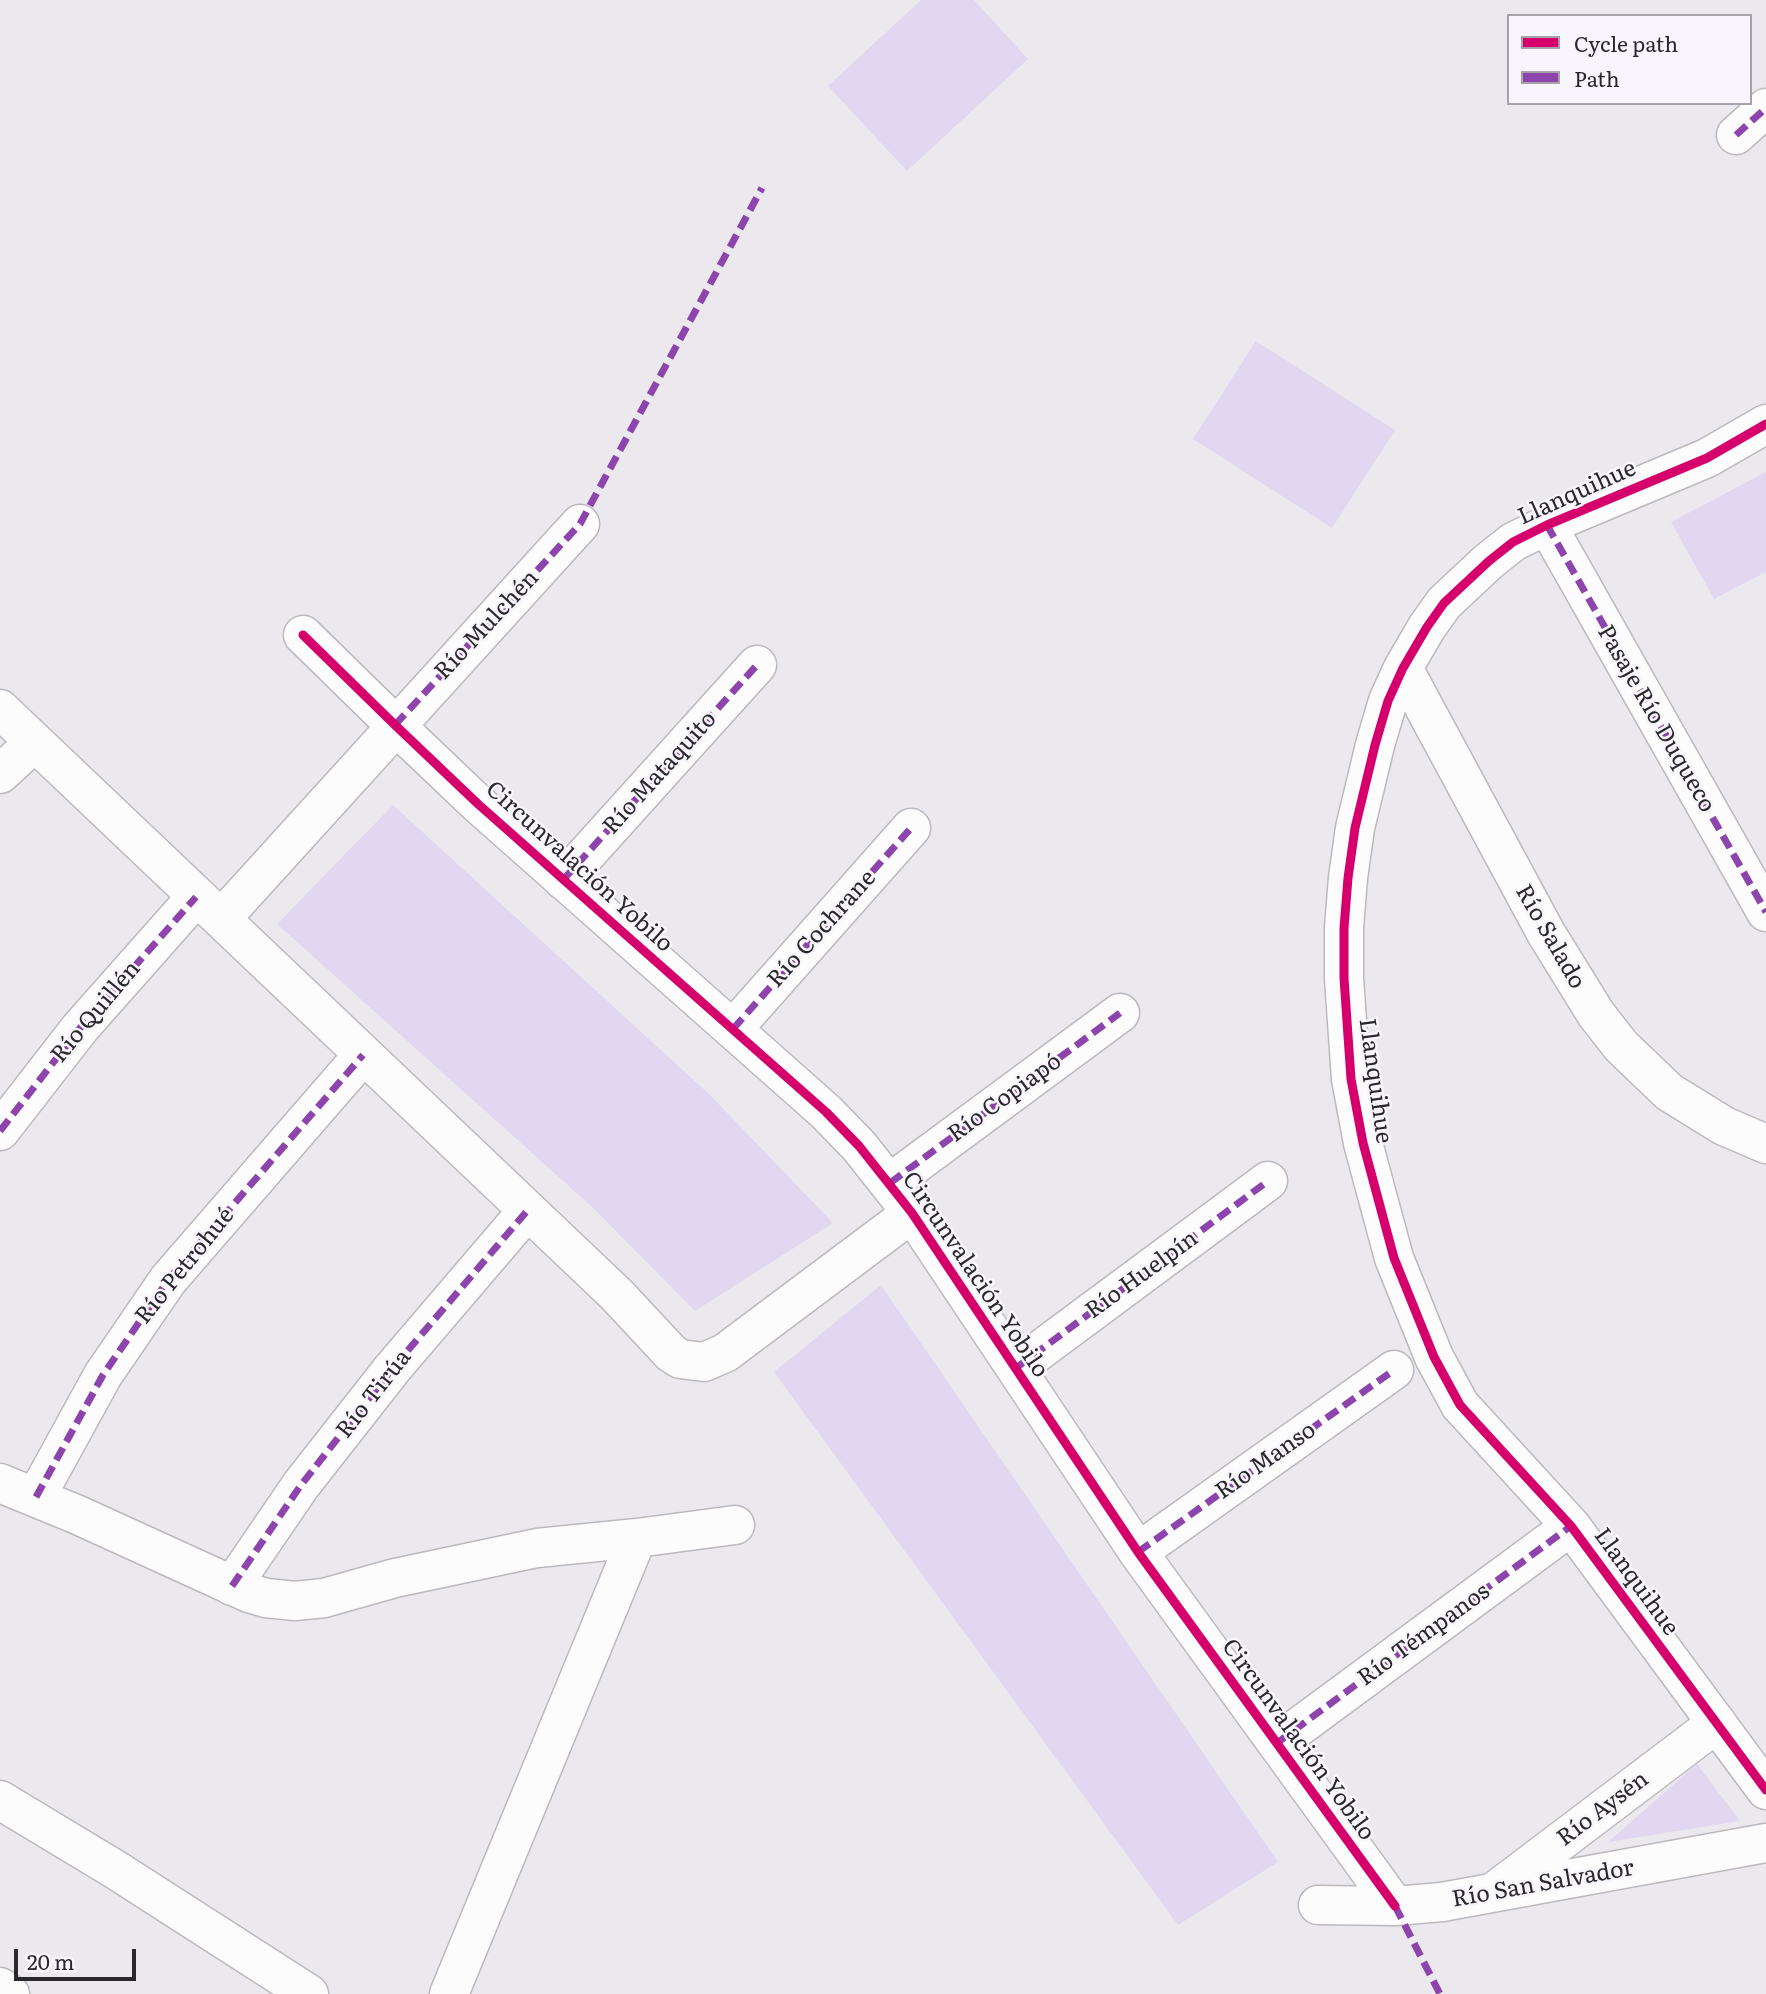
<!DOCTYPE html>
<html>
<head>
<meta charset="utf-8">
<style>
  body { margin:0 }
  #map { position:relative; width:1766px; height:1994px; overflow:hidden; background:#ebe9ed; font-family:Literata,serif }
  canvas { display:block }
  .legend { position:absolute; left:1507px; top:14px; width:245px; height:91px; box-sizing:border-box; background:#f8f5fd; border:2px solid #a5a3a9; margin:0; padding:9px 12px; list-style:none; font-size:21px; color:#29282b }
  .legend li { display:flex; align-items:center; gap:14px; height:35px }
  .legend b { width:35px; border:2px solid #a5a3a9 }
  .scale { position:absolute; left:14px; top:1949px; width:122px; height:32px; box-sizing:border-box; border:4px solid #29282b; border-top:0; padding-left:9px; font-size:21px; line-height:24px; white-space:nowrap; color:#29282b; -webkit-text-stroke:5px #f8f5fd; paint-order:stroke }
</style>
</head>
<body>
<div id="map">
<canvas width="1766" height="1994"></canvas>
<ul class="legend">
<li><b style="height:9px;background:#d6006c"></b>Cycle path</li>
<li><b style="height:9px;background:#8e44ad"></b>Path</li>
</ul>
<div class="scale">20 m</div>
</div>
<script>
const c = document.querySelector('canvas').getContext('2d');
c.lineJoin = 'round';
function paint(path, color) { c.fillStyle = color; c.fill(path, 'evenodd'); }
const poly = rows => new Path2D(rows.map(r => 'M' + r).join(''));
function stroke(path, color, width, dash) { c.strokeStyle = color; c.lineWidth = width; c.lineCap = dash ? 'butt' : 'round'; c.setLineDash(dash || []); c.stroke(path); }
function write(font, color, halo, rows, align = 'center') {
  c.font = font + ' Literata,serif'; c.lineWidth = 5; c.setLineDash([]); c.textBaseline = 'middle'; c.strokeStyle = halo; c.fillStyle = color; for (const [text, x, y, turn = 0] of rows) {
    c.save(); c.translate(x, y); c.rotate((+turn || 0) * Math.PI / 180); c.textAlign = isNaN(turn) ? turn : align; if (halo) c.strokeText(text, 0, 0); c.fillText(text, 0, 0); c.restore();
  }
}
paint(poly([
  [921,0,974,0,1028,59,907,171,828,86],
  [1256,341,1395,430,1332,528,1193,439],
  [1766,472,1766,572,1714,599,1671,522],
  [393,805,710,1095,833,1223,695,1311,591,1206,277,924],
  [881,1285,1278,1862,1178,1925,774,1372],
  [1697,1764,1740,1821,1608,1842]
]), '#e2d7f1');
const minor = poly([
  [1736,135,1766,108],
  [1766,424,1707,458,1547,525,1513,542,1489,561,1444,603,1427,627,1403,668,1388,701,1375,745,1355,828,1348,878,1344,928,1344,978,1351,1079,1363,1143,1394,1258,1434,1357,1460,1405,1571,1526,1766,1790],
  [1547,525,1766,912],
  [303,635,395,725,478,804,826,1112,859,1146,912,1213,1138,1552,1395,1906],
  [1403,668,1546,933,1596,1014,1621,1046,1669,1092,1724,1126,1766,1144],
  [0,709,617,1295,671,1353,680,1359,704,1362,725,1353,912,1213],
  [0,774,34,743],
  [563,880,757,665],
  [221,919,580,524],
  [733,1029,911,828],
  [0,1131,80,1028,196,897],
  [890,1183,1120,1013],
  [1016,1368,1268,1181],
  [0,1483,78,1515,249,1593,266,1598,295,1601,324,1598,395,1578,537,1548,637,1538,735,1525],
  [36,1497,103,1375,168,1280,363,1055],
  [1138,1552,1394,1370],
  [232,1586,301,1485,392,1369,527,1211],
  [1277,1743,1571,1526],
  [0,1800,116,1870,309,1994],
  [1495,1891,1717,1723],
  [1318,1905,1395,1906,1442,1902,1766,1843],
  [0,1987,10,1994],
  [449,1994,637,1538]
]);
stroke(minor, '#bbb9bd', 41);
stroke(minor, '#fcfcfc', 38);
stroke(poly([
  [1736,135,1766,108],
  [1547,525,1766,912],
  [395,725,580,524,762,188],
  [563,880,757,665],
  [733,1029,911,828],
  [0,1131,80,1028,196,897],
  [890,1183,1120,1013],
  [1016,1368,1268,1181],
  [36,1497,103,1375,168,1280,363,1055],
  [1138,1552,1394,1370],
  [232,1586,301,1485,392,1369,527,1211],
  [1277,1743,1571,1526],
  [1395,1906,1440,1994]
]), '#8e44ad', 7, [14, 7]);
stroke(poly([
  [1766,424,1707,458,1547,525,1513,542,1489,561,1444,603,1427,627,1403,668,1388,701,1375,745,1355,828,1348,878,1344,928,1344,978,1351,1079,1363,1143,1394,1258,1434,1357,1460,1405,1571,1526,1766,1790],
  [303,635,395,725,478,804,826,1112,859,1146,912,1213,1138,1552,1395,1906]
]), '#d6006c', 9);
write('23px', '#29282b', '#f8f5fd', [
  ["Llanquihue",1577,493,-24],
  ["Río Mulchén",487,625,-47],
  ["Pasaje Río Duqueco",1656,719,60],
  ["Río Mataquito",660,773,-48],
  ["Circunvalación Yobilo",579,867,42],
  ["Río Cochrane",822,929,-48],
  ["Río Salado",1550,937,60],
  ["Río Quillén",96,1012,-50],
  ["Llanquihue",1375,1081,82],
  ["Río Copiapó",1005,1098,-36],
  ["Río Petrohué",185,1266,-51],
  ["Circunvalación Yobilo",975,1275,56],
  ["Río Huelpín",1142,1275,-36],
  ["Río Tirúa",374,1394,-52],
  ["Río Manso",1266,1461,-35],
  ["Llanquihue",1636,1582,54],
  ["Río Témpanos",1424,1635,-36],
  ["Circunvalación Yobilo",1298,1740,54],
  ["Río Aysén",1603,1809,-37],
  ["Río San Salvador",1543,1884,-10]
]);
</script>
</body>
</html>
